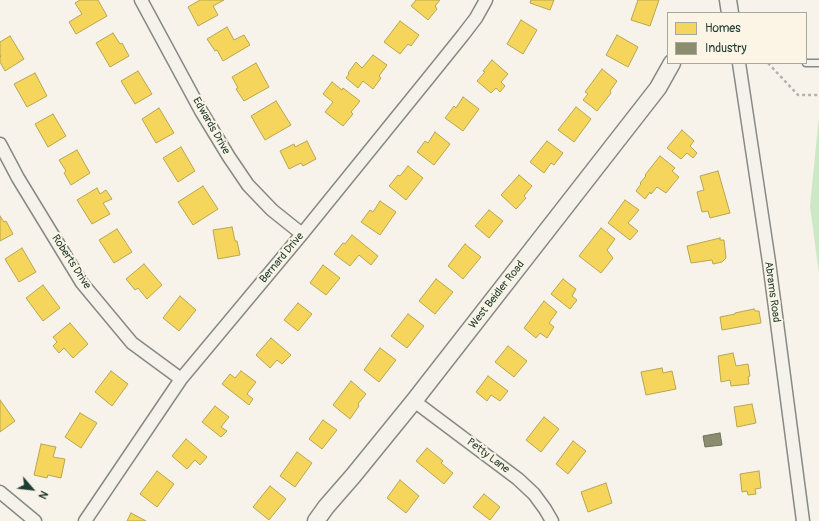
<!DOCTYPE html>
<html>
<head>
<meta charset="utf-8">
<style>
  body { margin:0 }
  #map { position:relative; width:819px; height:521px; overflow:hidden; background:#f7f3ea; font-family:Pangolin,sans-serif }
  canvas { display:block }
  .legend { position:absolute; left:667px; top:12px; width:140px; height:52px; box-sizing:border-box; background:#fcf5e5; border:1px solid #a4ab9e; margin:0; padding:5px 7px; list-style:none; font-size:12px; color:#1f3d34 }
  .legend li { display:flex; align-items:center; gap:8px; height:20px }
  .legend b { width:20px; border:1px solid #a4ab9e }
  .north { position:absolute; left:12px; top:469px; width:40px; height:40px; -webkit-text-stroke:3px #fcf5e5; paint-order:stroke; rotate:118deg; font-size:11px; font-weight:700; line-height:16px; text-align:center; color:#1f3d34 }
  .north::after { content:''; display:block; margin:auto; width:14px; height:18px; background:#1f3d34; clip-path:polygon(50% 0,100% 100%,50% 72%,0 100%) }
</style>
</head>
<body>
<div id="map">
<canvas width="819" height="521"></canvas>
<ul class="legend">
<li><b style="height:11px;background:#f6d55c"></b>Homes</li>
<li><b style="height:11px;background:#8c8c6e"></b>Industry</li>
</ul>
<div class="north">N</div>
</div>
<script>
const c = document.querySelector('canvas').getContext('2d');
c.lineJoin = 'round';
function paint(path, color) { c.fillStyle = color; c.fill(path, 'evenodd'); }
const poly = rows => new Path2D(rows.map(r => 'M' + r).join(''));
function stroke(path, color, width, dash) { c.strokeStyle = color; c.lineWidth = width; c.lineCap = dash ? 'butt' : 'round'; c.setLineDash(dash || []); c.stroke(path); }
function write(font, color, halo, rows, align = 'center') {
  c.font = font + ' Pangolin,sans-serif'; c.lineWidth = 4; c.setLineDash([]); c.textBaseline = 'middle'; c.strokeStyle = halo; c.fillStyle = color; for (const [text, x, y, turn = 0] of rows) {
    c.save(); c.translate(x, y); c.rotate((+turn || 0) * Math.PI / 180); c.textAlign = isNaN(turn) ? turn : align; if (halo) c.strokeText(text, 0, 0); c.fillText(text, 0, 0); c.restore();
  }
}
paint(poly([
  [819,116,819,274,810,206]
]), '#cce8c4');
const homes = poly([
  [80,0,98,0,107,16,76,34,69,22,82,14,75,3,80,0],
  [200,0,224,0,213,6,218,15,198,26,188,7,200,0],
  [416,0,440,0,435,6,437,9,428,20,411,6,416,0],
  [531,0,554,0,550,10,530,3,531,0],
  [638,0,659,0,650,26,631,20,638,0],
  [521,20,537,30,523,54,507,44,521,20],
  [400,21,419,35,411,46,408,44,400,54,384,42,400,21],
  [227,27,234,40,244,35,250,45,223,61,217,50,215,51,207,39,227,27],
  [113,33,120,44,122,43,129,56,110,67,96,43,113,33],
  [617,35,638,47,628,67,606,55,617,35],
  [10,36,24,59,5,71,0,62,0,57,1,56,0,54,0,42,10,36],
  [373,55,387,65,379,76,381,78,373,89,363,81,358,88,346,78,349,74,348,73,356,62,362,68,373,55],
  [492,60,508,74,501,82,505,86,500,92,496,88,491,93,477,81,485,72,483,71,492,60],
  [256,63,269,87,244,101,236,89,238,88,232,77,256,63],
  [602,69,617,81,610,91,611,93,597,111,583,100,588,94,585,92,602,69],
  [138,71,152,94,135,104,121,81,138,71],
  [35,73,47,96,27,107,14,84,35,73],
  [332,82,342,90,343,88,360,101,351,112,353,114,343,126,325,112,333,102,323,94,332,82],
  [463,97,479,109,463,131,445,118,454,106,456,108,463,97],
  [276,101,291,125,265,140,251,116,276,101],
  [576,107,591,119,574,142,558,130,576,107],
  [159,108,174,133,156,143,142,119,159,108],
  [53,114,66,136,48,147,35,124,53,114],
  [682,130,694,141,690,146,697,153,693,158,687,153,681,159,667,148,682,130],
  [435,132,450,144,434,165,417,152,425,141,428,143,435,132],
  [307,141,316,159,303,166,301,163,289,169,280,151,294,144,295,147,307,141],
  [547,141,563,153,554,165,551,163,544,173,530,162,547,141],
  [181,147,195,171,178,182,163,158,181,147],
  [77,150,90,173,71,185,64,173,66,171,59,160,77,150],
  [660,156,675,168,672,171,679,177,666,193,657,187,651,194,650,192,645,199,636,191,641,184,640,183,646,176,645,175,660,156],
  [408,166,423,178,406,200,389,186,398,175,400,176,408,166],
  [718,171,730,213,710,218,708,211,702,212,697,192,704,190,700,176,718,171],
  [519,175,532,186,524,196,526,198,516,209,501,195,519,175],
  [203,186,218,209,193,225,178,202,203,186],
  [97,188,100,194,106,190,112,199,103,203,110,214,92,224,77,200,97,188],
  [625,200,639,210,628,223,638,231,630,240,608,223,625,200],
  [380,201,396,212,380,235,361,222,370,210,373,212,380,201],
  [489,210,503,221,489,238,475,226,489,210],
  [0,216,4,222,6,221,13,234,0,241,0,216],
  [232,227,235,241,237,241,240,255,218,259,213,230,232,227],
  [601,228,615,239,607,250,613,258,601,273,579,256,601,228],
  [117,229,132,252,114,263,99,240,117,229],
  [352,235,378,256,371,265,359,255,350,266,334,254,343,243,345,244,352,235],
  [720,238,720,240,724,240,726,258,722,262,713,264,712,260,691,263,687,246,720,238],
  [465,244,481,257,463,279,448,266,465,244],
  [22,248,36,272,19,282,5,259,22,248],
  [144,264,162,285,147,299,138,288,135,290,126,279,144,264],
  [323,265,340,278,326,295,310,283,323,265],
  [436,279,453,292,435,314,419,301,436,279],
  [563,279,576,289,572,296,577,300,570,309,551,294,563,279],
  [43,285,60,308,43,321,26,298,43,285],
  [180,296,196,310,179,331,163,318,180,296],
  [544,301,557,312,549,323,554,327,547,338,540,333,536,338,524,328,544,301],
  [298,303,312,314,298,331,284,320,298,303],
  [754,309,755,311,759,311,761,323,722,330,720,317,735,314,735,313,754,309],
  [408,314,424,326,407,348,391,336,408,314],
  [70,323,88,344,73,358,64,348,59,353,53,346,57,342,53,337,70,323],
  [271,338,291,355,282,364,277,360,270,368,256,355,271,338],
  [508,346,527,361,514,377,495,362,508,346],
  [380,348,396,360,379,382,364,370,380,348],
  [733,353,736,366,748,364,750,376,748,377,749,384,731,386,730,380,721,382,718,356,733,353],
  [662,368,663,373,672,371,676,389,646,395,641,372,662,368],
  [111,371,128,384,112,406,95,392,111,371],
  [241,371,256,382,247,394,253,399,249,405,222,384,230,374,235,378,241,371],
  [488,376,508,391,500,401,491,395,487,401,476,392,488,376],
  [351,381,366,394,358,404,359,406,350,419,333,405,351,381],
  [0,400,15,421,0,432,0,400],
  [752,404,756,423,737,427,734,407,752,404],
  [215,406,229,417,221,427,227,431,221,437,202,422,215,406],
  [80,413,97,423,81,448,65,437,80,413],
  [544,417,559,429,541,452,526,440,544,417],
  [323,420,337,430,322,449,309,439,323,420],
  [186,439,207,457,200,465,195,460,187,469,172,456,186,439],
  [573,441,586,451,568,474,556,464,573,441],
  [41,444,56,447,53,457,65,459,61,478,48,475,47,478,34,475,41,444],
  [427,448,443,461,441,463,453,473,444,484,416,461,427,448],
  [297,452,312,463,295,487,280,476,297,452],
  [157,471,174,484,157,507,140,494,157,471],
  [759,471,761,488,755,489,756,494,748,495,747,491,742,492,740,474,759,471],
  [400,480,419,496,406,513,387,498,400,480],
  [606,483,612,503,588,512,581,492,606,483],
  [270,486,286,499,269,520,253,507,270,486],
  [484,494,500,507,490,520,473,507,484,494],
  [131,513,146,521,127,521,131,513]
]);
paint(homes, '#f6d55c');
stroke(homes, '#b6a750', 1);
const industry = poly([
  [720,433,722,445,705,447,703,436,720,433]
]);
paint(industry, '#8c8c6e');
stroke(industry, '#6b745d', 1);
const service = poly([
  [806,63,819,63]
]);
const minor = poly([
  [141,0,201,111,229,157,248,185,272,210,302,234],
  [739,63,769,262,803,521],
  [0,144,18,178,82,283,132,343,181,379],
  [414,401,518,479,534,494,545,509,552,521],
  [0,492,35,521],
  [85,521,181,379,302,234,430,76,463,35,476,18,486,0]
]);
const tertiary = poly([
  [728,0,730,13],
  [316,521,326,507,353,476,414,401,658,88,672,63]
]);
stroke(service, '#868984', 9);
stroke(minor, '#868984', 15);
stroke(tertiary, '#868984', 19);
stroke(poly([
  [768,63,798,95,819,95]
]), '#b0b2ad', 2.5, [3, 3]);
stroke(service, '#f5f2ec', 6);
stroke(minor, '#f5f2ec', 12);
stroke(tertiary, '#f5f2ec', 16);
write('11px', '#1f3d34', '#fcf5e5', [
  ["Edwards Drive",211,126,60],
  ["Bernard Drive",282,258,-50],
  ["Roberts Drive",71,262,57],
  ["Abrams Road",772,292,82],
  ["West Beidler Road",497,295,-52],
  ["Petty Lane",488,456,37]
]);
</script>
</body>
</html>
